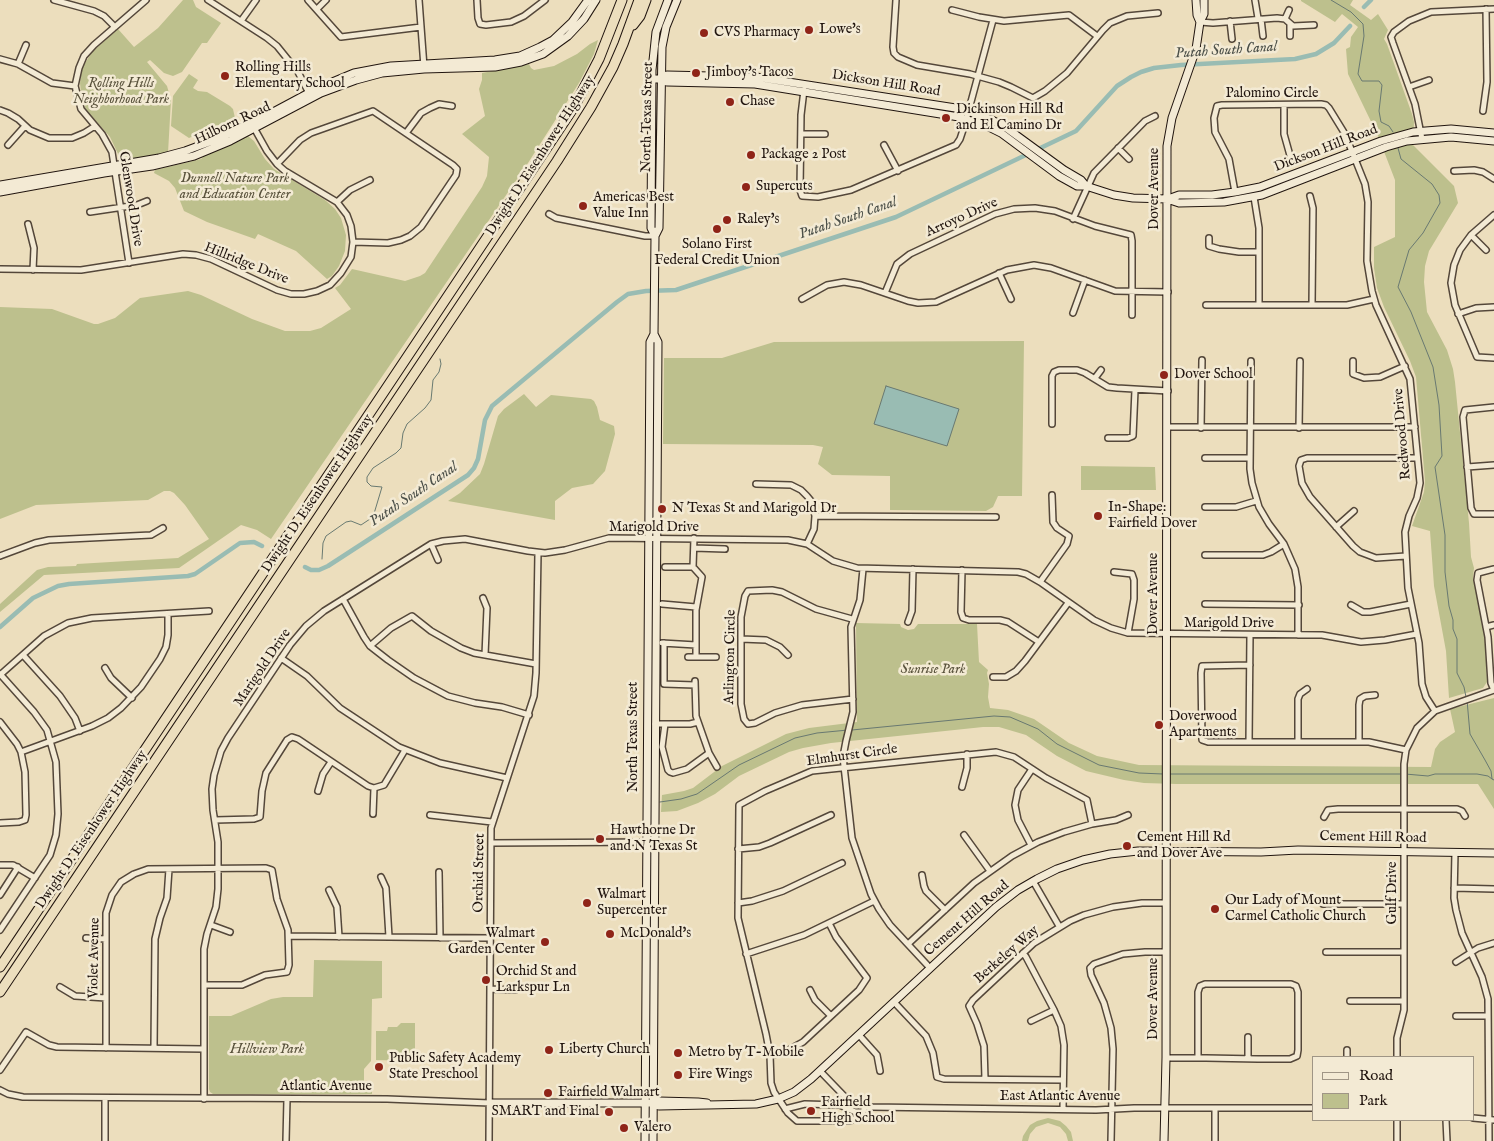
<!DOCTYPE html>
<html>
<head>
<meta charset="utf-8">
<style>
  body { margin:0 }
  #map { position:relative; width:1494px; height:1141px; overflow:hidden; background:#ecdebd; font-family:"IM FELL English",serif }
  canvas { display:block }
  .legend { position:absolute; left:1312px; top:1056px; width:162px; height:65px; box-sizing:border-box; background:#f3ead4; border:1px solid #9f9585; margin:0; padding:6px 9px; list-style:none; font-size:15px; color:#21150f }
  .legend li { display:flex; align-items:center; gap:10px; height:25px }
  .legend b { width:25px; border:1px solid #9f9585 }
</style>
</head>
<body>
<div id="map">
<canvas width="1494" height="1141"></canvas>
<ul class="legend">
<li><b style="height:6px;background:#f3ead4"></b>Road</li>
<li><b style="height:14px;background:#bdc08d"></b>Park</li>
</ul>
</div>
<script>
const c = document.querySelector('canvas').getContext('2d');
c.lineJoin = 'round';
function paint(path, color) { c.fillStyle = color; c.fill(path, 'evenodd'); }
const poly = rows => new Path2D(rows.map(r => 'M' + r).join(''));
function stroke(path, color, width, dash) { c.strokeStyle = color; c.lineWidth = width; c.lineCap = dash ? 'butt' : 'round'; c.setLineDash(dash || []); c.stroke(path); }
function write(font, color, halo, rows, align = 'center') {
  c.font = font + ' "IM FELL English",serif'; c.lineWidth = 5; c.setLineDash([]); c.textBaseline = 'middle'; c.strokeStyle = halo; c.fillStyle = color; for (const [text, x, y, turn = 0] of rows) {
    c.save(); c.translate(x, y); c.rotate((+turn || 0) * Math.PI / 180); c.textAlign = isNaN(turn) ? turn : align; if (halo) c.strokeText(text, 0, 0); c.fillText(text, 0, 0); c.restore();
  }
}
paint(poly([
  [183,0,193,0,196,7,221,23,207,43,202,43,182,72,173,76,164,73,150,60,147,62,167,86,171,100,168,153,124,161,121,160,110,137,87,111,82,102,80,83,82,68,92,52,118,29,134,47,158,28],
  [1301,0,1353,0,1350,5,1371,20,1378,14,1388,30,1384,39,1387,44,1412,114,1414,122,1413,145,1454,186,1458,203,1429,251,1425,266,1424,282,1427,312,1447,350,1453,369,1455,382,1469,523,1471,557,1474,568,1473,577,1485,638,1487,682,1483,688,1449,698,1446,651,1434,586,1430,531,1412,526,1424,492,1425,481,1416,377,1410,361,1384,307,1377,288,1374,268,1374,247,1395,237,1395,180,1378,136,1348,74,1346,49,1350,47,1351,37,1358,27,1342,14,1335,22,1301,1],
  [598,40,594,54,579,83,528,163,271,539,257,530,241,525,179,568,44,575,0,612,0,604,37,570,48,567,76,566,77,564,178,558,209,539,185,505,174,493,170,491,164,491,148,500,36,505,0,519,0,307,52,309,94,324,98,324,115,318,140,298,188,291,201,295,252,319,285,331,310,331,321,328,351,309,335,288,340,285,352,269,405,281,420,276,425,273,482,187,487,176,489,157,462,134,485,116,479,89,482,80,482,73,529,64,531,68,534,70,554,66,577,54,590,44],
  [189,74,198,80,193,88,198,91,207,92,230,106,233,109,235,118,189,138,171,126,173,96],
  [248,136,254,141,265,159,274,169,325,200,335,209,341,218,346,235,345,251,339,266,332,276,327,279,296,251,258,234,255,239,207,222,184,211,175,188,169,181,154,173,155,170,201,159,205,155],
  [1024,341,1022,496,998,496,993,507,986,511,890,510,890,476,832,475,818,464,823,447,813,445,663,444,664,358,722,358,774,342],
  [524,394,536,407,551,395,591,399,594,401,597,407,600,420,614,426,615,434,605,471,593,484,572,488,555,501,555,520,448,501,460,493,480,474,484,464,498,416,504,409],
  [1081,466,1155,467,1156,490,1081,490],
  [856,623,900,624,901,627,908,630,914,629,918,624,977,624,979,662,988,670,987,673,989,684,988,697,990,708,1008,710,1034,719,1069,743,1097,756,1139,765,1431,767,1435,749,1440,742,1455,732,1450,709,1494,698,1494,809,1478,784,1176,784,1144,783,1124,780,1086,771,1057,756,1026,735,999,727,983,727,831,743,803,748,789,752,739,776,715,794,698,803,677,811,661,812,662,795,684,791,693,788,722,766,786,734,809,728,857,722],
  [314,960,382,961,382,998,372,999,371,1061,364,1069,364,1085,372,1086,372,1094,213,1094,210,1092,209,1089,209,1016,231,1016,271,999,283,997,313,997],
  [401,1023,415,1023,415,1061,376,1060,376,1031,387,1031,388,1027,397,1027],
  [1048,1118,1060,1121,1066,1126,1071,1132,1073,1141,1068,1141,1066,1134,1060,1127,1048,1123,1036,1127,1030,1134,1028,1141,1022,1141,1023,1136,1030,1125,1037,1121]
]), '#bdc08d');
const water = poly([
  [886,386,959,409,947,446,874,424,886,386]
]);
paint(water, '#99bcb3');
stroke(water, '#697971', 1);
stroke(poly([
  [1331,0,1351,12,1363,24,1364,36,1358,74,1362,81,1379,81,1382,85,1379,111,1381,122,1389,126,1393,132],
  [1398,148,1401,159,1432,184,1439,195,1440,203,1423,233,1409,250,1398,287,1411,312,1433,367,1439,405,1442,456,1435,467,1445,535,1445,572,1449,606,1453,620,1453,629,1457,639,1457,673,1464,687,1466,697],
  [322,559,323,543,326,536,346,522,351,521,361,525,373,517,382,487,371,486,367,482,367,477,373,468,396,453,401,448,403,433,407,424,425,408,431,400,433,380,439,372,441,364,440,359],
  [1467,700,1470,734,1485,760,1491,771,1492,779,1494,780],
  [852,730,994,716,1010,717,1038,729,1057,744,1099,765,1139,773,1163,774],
  [1170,774,1401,774],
  [1405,774,1428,776,1435,774,1477,774,1488,776,1492,779],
  [660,802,681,799,697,794,739,765,795,738,817,733,848,730]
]), '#697971', 1);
stroke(poly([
  [1364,7,1371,0],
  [305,567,311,570,319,570,328,566,468,475,474,468,478,459,485,420,492,406,617,302,628,294,646,291,676,290,896,217,1076,131,1117,86,1131,77,1141,72,1154,68,1181,65,1295,59,1316,54,1334,43,1350,26],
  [0,627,33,598,58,586,69,584,188,576,195,574,240,543,254,542,262,546]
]), '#99bcb3', 4.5);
const street = poly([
  [54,0,94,11,104,16,115,27],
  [208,0,267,38,277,46,298,72,310,95],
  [308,0,341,37,421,27],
  [419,0,424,67],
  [477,0,478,18,480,24,486,25,511,22,524,16,545,0],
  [896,0,893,47,894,53,898,57,917,65,970,74,999,82,1011,87,1033,98,1045,91,1067,73,1103,30,1110,23,1127,16,1158,13],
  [1255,0,1258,18],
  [317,9,326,0],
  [952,10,979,17,1004,21,1069,15,1097,36],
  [1261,19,1263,36],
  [1285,19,1289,10],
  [241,21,256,0],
  [1230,21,1232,39],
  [1200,22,1213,23,1277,18,1285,19,1293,26,1314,25],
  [1290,36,1290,24],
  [0,59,18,64,52,83,75,86],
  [18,64,26,45],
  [1409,87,1429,80],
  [804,90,801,115,800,190,802,196,818,197,851,190,956,145,960,139,965,124,993,20],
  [1284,105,1284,134,1291,159],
  [0,110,8,113,18,119,30,130,49,138,72,138,84,133,95,126],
  [1483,111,1487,82,1486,9],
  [406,133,421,113,430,108,439,104,452,106],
  [801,134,825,134],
  [1422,139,1415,104,1393,43,1391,37,1394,32,1409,21,1431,12,1494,9],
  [8,145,25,126],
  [884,145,898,171],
  [1118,148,1129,159],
  [277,164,300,140,311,133,373,111,453,165,457,169,456,175,421,227,410,236,401,240,388,243,353,242],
  [1454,171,1474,170,1483,172,1494,179],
  [1235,192,1229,159,1215,132,1214,118,1217,106,1222,105,1321,104,1326,105,1329,108,1345,134,1365,184,1368,202,1367,261,1372,291,1376,305,1410,379,1420,483,1417,498,1409,516,1405,532,1408,588,1419,643,1422,684,1426,697,1435,711],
  [1310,196,1313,208,1312,305],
  [1254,197,1259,228,1259,305],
  [337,202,350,190,370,180],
  [90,212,137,205,147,201],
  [549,214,556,218,645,236,655,236],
  [1494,215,1471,235,1460,250,1454,265,1451,283,1455,305,1477,357,1494,358],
  [1073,219,1094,173,1145,121,1155,116],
  [28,224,34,248,33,270],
  [1471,235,1486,250],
  [1209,238,1209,246,1219,249,1239,252,1259,252],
  [129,263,112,152,102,134,81,109,75,86,79,68,84,56,94,45,146,0],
  [0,269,81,270,183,254,196,255,211,259,277,290,291,294,304,294,317,291,330,285,341,273,351,257,353,242,351,226,347,215,337,202,285,171,277,164,267,151,253,126],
  [999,273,1011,299],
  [885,293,897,264,910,254,995,214,1014,209,1035,208,1055,211,1095,226,1131,235,1132,241,1132,315],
  [802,299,827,285,844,282,861,285,908,301,918,303,936,302,1007,270,1034,265,1051,268,1115,291,1168,292],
  [1206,305,1347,305,1374,299],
  [1073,313,1085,280],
  [1458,314,1476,308,1494,307],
  [1251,361,1250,469,1252,483,1259,507,1269,524,1284,544,1295,569,1298,587,1298,635],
  [1353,361,1353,374,1364,378,1380,377,1405,366],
  [1095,378,1101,370],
  [1494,407,1465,410,1463,417,1471,508,1474,514,1494,514],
  [1052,424,1052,376,1054,372,1059,370,1077,370,1085,373,1108,387,1117,388,1168,391],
  [1167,427,1415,427],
  [1201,428,1202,360],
  [1299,428,1300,361],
  [1108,438,1128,438,1133,436,1135,390],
  [1205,458,1250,458],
  [1467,467,1494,465],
  [756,484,791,485,801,490,807,496,812,502,815,516,814,529,807,544],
  [1205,507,1236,507,1256,501],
  [815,516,996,517],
  [1336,527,1354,511],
  [694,538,693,567,702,577,696,610,696,657],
  [431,544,438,560],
  [694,548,725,549],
  [1205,555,1263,555,1271,552,1284,544],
  [0,556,35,543,49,540,151,535,163,528],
  [1406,556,1376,558,1360,552,1353,546,1310,497,1302,483,1299,466,1301,460,1307,458,1417,458],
  [665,567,693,567],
  [863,569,860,600,851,627,853,712,846,741,843,757,852,838,871,894,879,909,890,925,930,968],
  [962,570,961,612,963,618,969,620,1000,620,1008,622,1039,642],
  [1114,572,1132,574,1134,580,1134,599,1128,633],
  [1040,582,1067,544,1069,536,1057,528,1053,522,1052,495],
  [483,598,487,608,485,655],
  [343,599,364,637,370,646,388,660,414,678,448,696,475,703,502,707,529,715],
  [662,604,696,607],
  [1205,604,1299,605],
  [1351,605,1363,612,1370,612,1411,604],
  [852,619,816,609,782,592,772,590,748,591,745,596,741,617,741,704,744,719,748,724,755,723,775,713,802,705,853,699],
  [908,622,912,611,913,569],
  [1486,627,1494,625],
  [741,639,766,640,780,647,788,655],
  [662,643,696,645],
  [664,643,664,684,695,685],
  [370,646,391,628,412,616,431,631,461,648,474,653,536,664],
  [23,655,60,696,75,718,80,731],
  [688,657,716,657],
  [281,658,307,676,340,708,399,747,440,763,507,778],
  [1250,665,1202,666,1201,673,1202,740,1208,742,1369,742,1406,750],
  [105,668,111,678,132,698],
  [0,674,34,712,47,730,56,762,58,814,56,835,50,855,0,930],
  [0,675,44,636,68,623,92,618,209,611],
  [993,677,1006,677,1016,671,1025,661,1068,603],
  [695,681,696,716,709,753,717,767],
  [1494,690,1491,683,1488,637,1477,580,1478,573,1494,569],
  [0,722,17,744,21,752,25,772,26,815,25,820,19,822,0,823],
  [655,724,690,724,698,722],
  [665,724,662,747,668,770,670,772,673,773,687,769,709,753],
  [1249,742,1250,635],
  [1298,742,1298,699,1300,694,1307,689],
  [1359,742,1359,705,1360,699,1365,696,1375,695],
  [21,752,92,726,108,718,121,708,141,687,160,659,166,647,168,635,168,614],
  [962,787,967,768,967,754],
  [318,791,323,774,331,762],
  [373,814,374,788],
  [430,815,492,822],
  [1324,817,1328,810,1338,809,1457,809,1462,811,1465,816],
  [215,820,254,819,260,817,262,791,266,773,287,740,292,737,298,739,368,786,374,788,384,785,405,750],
  [964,835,990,871],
  [491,843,654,842],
  [1031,845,1018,820,1015,805,1018,790,1032,769],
  [738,849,759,847,770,843,831,815],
  [1455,852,1454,898,1456,910,1462,933,1482,977,1488,999,1489,1141],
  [0,865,13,865,35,878],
  [439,872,440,938],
  [922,875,924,886,926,891,945,910],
  [381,877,386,888,389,937],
  [1033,881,1059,926],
  [1454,888,1494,889],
  [329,890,337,907,339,937],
  [0,895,18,867],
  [738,903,752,901,783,891,842,863],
  [1323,904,1404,904],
  [211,925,230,932],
  [289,936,490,938],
  [86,938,106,939],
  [908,944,974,883,1012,856,1038,842,1064,832,1092,824,1116,820,1128,815],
  [1326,952,1404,952],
  [1023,953,1026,957,1054,1010,1061,1026,1064,1045,1063,1109],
  [746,954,804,935,874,901],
  [1456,962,1478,948,1494,943],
  [60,987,75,996,106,998],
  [490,989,515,990],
  [810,990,815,1000,831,1016],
  [1350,1001,1403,1001],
  [894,1002,926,1036,933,1053,937,1077,944,1079,1063,1080],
  [1456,1016,1488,1016],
  [1031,1021,1054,1010],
  [859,1035,877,1055,880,1071],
  [1248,1037,1248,1059],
  [106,1048,106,913,112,895,121,882,134,874,148,869,266,868,272,870,277,899,288,930,289,965,287,972,265,975,242,985,204,985],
  [154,1048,155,939,160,918,167,898,169,869],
  [1347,1050,1347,1057],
  [770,1055,783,1053,803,1042,859,990,867,978,836,937,829,923],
  [1397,1057,1397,1038,1404,1010,1404,764,1406,750,1417,728,1435,711,1494,690],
  [1166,1058,1206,1058,1258,1059,1290,1059,1297,1056,1298,1050,1298,992,1296,986,1291,984,1205,984,1200,986,1198,992,1198,1058],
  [0,1070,26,1032,49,1045,57,1047,204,1049],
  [820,1071,847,1099,858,1105,870,1107,1096,1110,1134,1108,1313,1108],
  [985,1079,984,1046,977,1024,969,1006,973,1000,1034,943,1070,921,1084,915,1113,907,1142,903,1166,903],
  [0,1090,8,1094,23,1097,387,1099,490,1103],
  [204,1099,204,949,207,934,216,907,218,889,218,842,213,810,212,789,214,775,221,751,228,738,290,645,306,626,324,611,431,544,443,541,465,539,528,551,545,553,565,550,609,538,788,540,807,544,833,561,857,568,1018,572,1026,574,1040,582,1094,620,1111,628,1128,633,1322,635,1361,642,1385,640,1417,634],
  [865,1107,862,1115,850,1121,797,1121,788,1113,774,1092,771,1083,770,1055,766,1034,738,918,739,805,765,791,812,771,996,752,1014,757,1046,778,1087,800,1092,824],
  [785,1109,805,1104,840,1105,862,1115],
  [1473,1118,1494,1120],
  [1446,1120,1447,1141],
  [105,1141,105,1098],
  [286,1141,287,1099],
  [489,1141,491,828,534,696,536,673,538,553],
  [1111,1141,1113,1049,1111,1028,1104,1003,1091,975,1090,968,1094,964,1123,954,1145,952,1166,952],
  [1215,1141,1215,1108],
  [1397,1141,1397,1120]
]);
const secondary = poly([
  [1196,0,1197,15,1200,22],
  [652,79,661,79,667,82,755,84,959,117,989,127,1001,133,1059,176,1077,186,1086,186,1114,195,1133,198,1167,199,1179,203,1224,202,1262,195,1386,147,1407,141,1451,137,1494,141],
  [661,79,667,75,756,77,962,109,992,120,1005,127,1064,170,1081,180,1086,186],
  [0,185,159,158,185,151,220,138,275,111,318,88,354,73,391,66,495,60,520,56,540,47,553,40,572,22,588,0],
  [0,192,104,173,152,166,194,156,230,141,321,93,356,80,382,73,424,69,495,67,521,62,543,54,568,36,584,19,596,0],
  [1168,199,1179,195,1212,195,1235,192,1260,187,1381,141,1413,132,1451,129,1494,133],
  [655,236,659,228,662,47,666,27,677,0],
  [490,1103,653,1103,659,1101,698,1102,707,1103],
  [653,1103,659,1106,756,1104,778,1099,794,1092,811,1079,996,907,1018,890,1037,879,1057,869,1083,860,1110,854,1138,851,1261,852,1298,850,1494,853],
  [645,1141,650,342,654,334],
  [653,1141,658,342,654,334,655,236,651,228,652,70,656,32,668,0],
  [1164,1141,1166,1058,1167,146,1172,118,1196,49,1200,22,1204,14,1204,0]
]);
const highway = poly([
  [633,25,640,16,646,0],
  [0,967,574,107,599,59,622,0],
  [0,992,557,161,591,107,613,67,623,44,639,0]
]);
stroke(street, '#54473a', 8);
stroke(secondary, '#21150f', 9);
stroke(highway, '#21150f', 11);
stroke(street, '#f3ead4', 5);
stroke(secondary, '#f3ead4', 7);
stroke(highway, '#ecdebd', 9);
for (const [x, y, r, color] of [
  [809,30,5,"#8f2418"],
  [704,33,5,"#8f2418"],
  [696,73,5,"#8f2418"],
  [225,76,5,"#8f2418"],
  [730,102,5,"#8f2418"],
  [946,118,5,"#8f2418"],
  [751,155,5,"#8f2418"],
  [746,187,5,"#8f2418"],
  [583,206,5,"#8f2418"],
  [727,220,5,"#8f2418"],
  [717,229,5,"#8f2418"],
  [1164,375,5,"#8f2418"],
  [662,509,5,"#8f2418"],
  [1098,516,5,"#8f2418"],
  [1159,725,5,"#8f2418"],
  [600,839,5,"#8f2418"],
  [1127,846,5,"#8f2418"],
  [587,903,5,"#8f2418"],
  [1215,909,5,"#8f2418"],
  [610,934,5,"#8f2418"],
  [545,942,5,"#8f2418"],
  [486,980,5,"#8f2418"],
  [549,1050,5,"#8f2418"],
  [678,1053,5,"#8f2418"],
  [379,1067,5,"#8f2418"],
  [678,1075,5,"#8f2418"],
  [548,1093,5,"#8f2418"],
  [811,1111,5,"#8f2418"],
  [609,1112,5,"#8f2418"],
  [624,1128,5,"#8f2418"]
]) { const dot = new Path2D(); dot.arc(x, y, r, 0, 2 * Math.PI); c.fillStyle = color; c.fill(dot); stroke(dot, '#f3ead4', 2); }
write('14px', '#21150f', '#f3ead4', [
  ["Lowe's",819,30],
  ["CVS Pharmacy",714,33],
  ["Rolling Hills",235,68],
  ["Elementary School",235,84],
  ["Jimboy's Tacos",706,73],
  ["Chase",740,102],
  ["Dickinson Hill Rd",956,110],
  ["and El Camino Dr",956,126],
  ["Package 2 Post",761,155],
  ["Supercuts",756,187],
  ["Americas Best",593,198],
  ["Value Inn",593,214],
  ["Raley's",737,220],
  ["Solano First",717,245,"center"],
  ["Federal Credit Union",717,261,"center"],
  ["Dover School",1174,375],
  ["In-Shape:",1108,508],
  ["Fairfield Dover",1108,524],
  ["N Texas St and Marigold Dr",672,509],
  ["Doverwood",1169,717],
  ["Apartments",1169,733],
  ["Hawthorne Dr",610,831],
  ["and N Texas St",610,847],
  ["Cement Hill Rd",1137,838],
  ["and Dover Ave",1137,854],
  ["Walmart",597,895],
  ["Supercenter",597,911],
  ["Our Lady of Mount",1225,901],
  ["Carmel Catholic Church",1225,917],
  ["Walmart",535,934,"right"],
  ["Garden Center",535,950,"right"],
  ["McDonald's",620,934],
  ["Orchid St and",496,972],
  ["Larkspur Ln",496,988],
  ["Liberty Church",559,1050],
  ["Metro by T-Mobile",688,1053],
  ["Public Safety Academy",389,1059],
  ["State Preschool",389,1075],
  ["Fire Wings",688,1075],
  ["Fairfield Walmart",558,1093],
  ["Fairfield",821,1103],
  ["High School",821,1119],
  ["SMART and Final",599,1112,"right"],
  ["Valero",634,1128]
], 'left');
write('italic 14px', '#58513b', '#f3ead4', [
  ["Rolling Hills",121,84],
  ["Neighborhood Park",121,100],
  ["Dunnell Nature Park",235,179],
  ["and Education Center",235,195],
  ["Sunrise Park",933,670],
  ["Hillview Park",267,1050]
]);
write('14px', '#21150f', '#f3ead4', [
  ["Dickson Hill Road",886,84,9],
  ["Palomino Circle",1272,94],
  ["North Texas Street",648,117,-89],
  ["Hilborn Road",233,124,-25],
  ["Dickson Hill Road",1326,149,-21],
  ["Dwight D. Eisenhower Highway",541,156,-57],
  ["Dover Avenue",1155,189,-90],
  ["Glenwood Drive",130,199,81],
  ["Arroyo Drive",962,218,-24],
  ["Hillridge Drive",246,264,22],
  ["Redwood Drive",1403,434,-95],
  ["Dwight D. Eisenhower Highway",318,494,-56],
  ["Marigold Drive",654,528],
  ["Dover Avenue",1154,594,-90],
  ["Marigold Drive",1229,624],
  ["Arlington Circle",731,657,-89],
  ["Marigold Drive",263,668,-56],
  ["North Texas Street",634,737,-90],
  ["Elmhurst Circle",852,756,-8],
  ["Dwight D. Eisenhower Highway",92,830,-56],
  ["Cement Hill Road",1373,838,1],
  ["Orchid Street",480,873,-89],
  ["Gulf Drive",1393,893,-90],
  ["Cement Hill Road",967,919,-41],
  ["Berkeley Way",1007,955,-41],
  ["Violet Avenue",95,958,-89],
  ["Dover Avenue",1154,999,-90],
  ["Atlantic Avenue",326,1087],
  ["East Atlantic Avenue",1060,1097]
]);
write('italic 15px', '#4b4f48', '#f3ead4', [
  ["Putah South Canal",1226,51,-4],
  ["Putah South Canal",848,219,-19],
  ["Putah South Canal",414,495,-34]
]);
</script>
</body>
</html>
